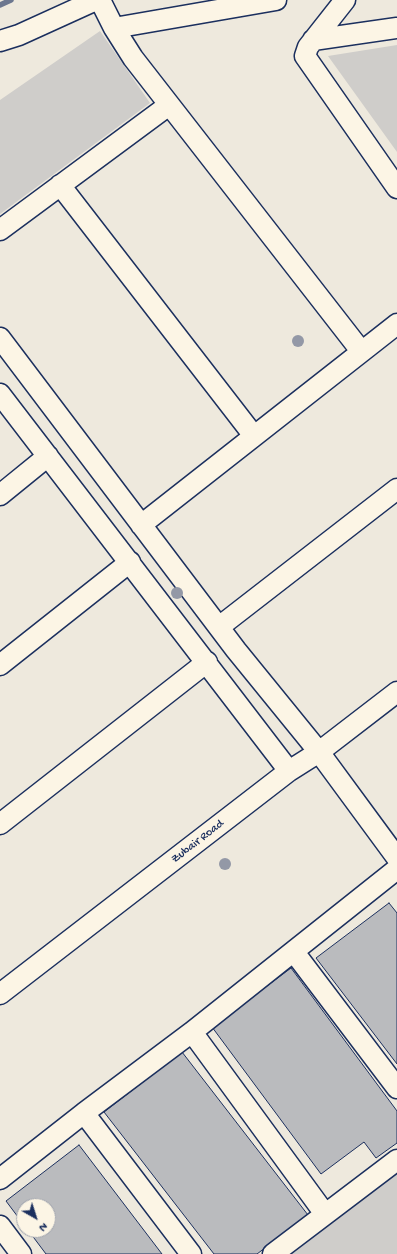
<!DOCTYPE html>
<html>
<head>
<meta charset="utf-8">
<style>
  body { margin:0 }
  #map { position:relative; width:397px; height:1254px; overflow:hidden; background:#eee9dd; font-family:"Gochi Hand",sans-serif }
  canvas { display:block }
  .north { position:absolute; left:16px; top:1198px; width:40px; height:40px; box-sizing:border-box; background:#fcf5e5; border:1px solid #a2a6af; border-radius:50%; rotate:141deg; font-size:11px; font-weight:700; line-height:16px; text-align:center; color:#1b2f5e }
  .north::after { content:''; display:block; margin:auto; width:14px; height:18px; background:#1b2f5e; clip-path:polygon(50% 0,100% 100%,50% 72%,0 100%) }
</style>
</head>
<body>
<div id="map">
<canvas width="397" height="1254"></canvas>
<div class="north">N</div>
</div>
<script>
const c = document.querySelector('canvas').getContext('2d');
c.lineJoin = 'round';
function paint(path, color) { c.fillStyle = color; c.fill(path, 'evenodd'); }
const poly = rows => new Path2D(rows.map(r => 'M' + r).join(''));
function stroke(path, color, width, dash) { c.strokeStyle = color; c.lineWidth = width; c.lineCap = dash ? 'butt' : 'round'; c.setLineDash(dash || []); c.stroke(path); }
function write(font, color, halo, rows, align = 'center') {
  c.font = font + ' "Gochi Hand",sans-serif'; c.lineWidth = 3.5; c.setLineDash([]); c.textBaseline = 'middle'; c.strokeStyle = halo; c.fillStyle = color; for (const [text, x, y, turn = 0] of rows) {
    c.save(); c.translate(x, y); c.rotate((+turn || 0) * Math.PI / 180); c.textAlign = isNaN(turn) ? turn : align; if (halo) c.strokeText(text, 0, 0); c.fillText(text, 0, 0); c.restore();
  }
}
paint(poly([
  [100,31,150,103,0,214,0,100],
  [397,45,397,152,328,56],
  [397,1170,397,1254,288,1254]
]), '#cfcdca');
stroke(poly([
  [0,5,11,0]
]), '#6c778f', 5.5);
const building = poly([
  [389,903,397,913,397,1064,316,958,389,903],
  [291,968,397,1111,397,1143,376,1158,364,1142,321,1174,212,1027,291,968],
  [182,1052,308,1215,257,1254,214,1254,104,1112,182,1052],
  [79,1145,162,1254,46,1254,28,1230,48,1230,48,1206,24,1206,24,1225,6,1201,79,1145]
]);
paint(building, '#babbbe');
stroke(building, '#1b2f5e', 1);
const minor = poly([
  [100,0,114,28,276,0],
  [345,0,308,47,305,56,397,188],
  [114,28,133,58,361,351],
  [313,40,397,28],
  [0,41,19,35,96,0],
  [60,185,254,436],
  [0,230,169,105],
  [0,338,236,650,319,752,397,858],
  [0,394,289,771],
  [0,495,48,456],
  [141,525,397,324],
  [219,627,397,489],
  [0,665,130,562],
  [0,824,207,662],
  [294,952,397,1088],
  [0,994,289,771,319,752,397,692],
  [192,1032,325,1214],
  [84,1113,191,1254],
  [0,1179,84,1113,192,1032,397,869],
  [0,1226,21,1254],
  [273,1254,397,1160]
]);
stroke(minor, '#1b2f5e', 23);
stroke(minor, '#fcf5e5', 20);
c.fillStyle = '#9398a6';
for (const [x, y] of [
  [298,341],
  [177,593],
  [225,864]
]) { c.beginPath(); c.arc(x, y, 6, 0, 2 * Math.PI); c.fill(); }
write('12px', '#1b2f5e', '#fcf5e5', [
  ["Zubair Road",198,842,-38]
]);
</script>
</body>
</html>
